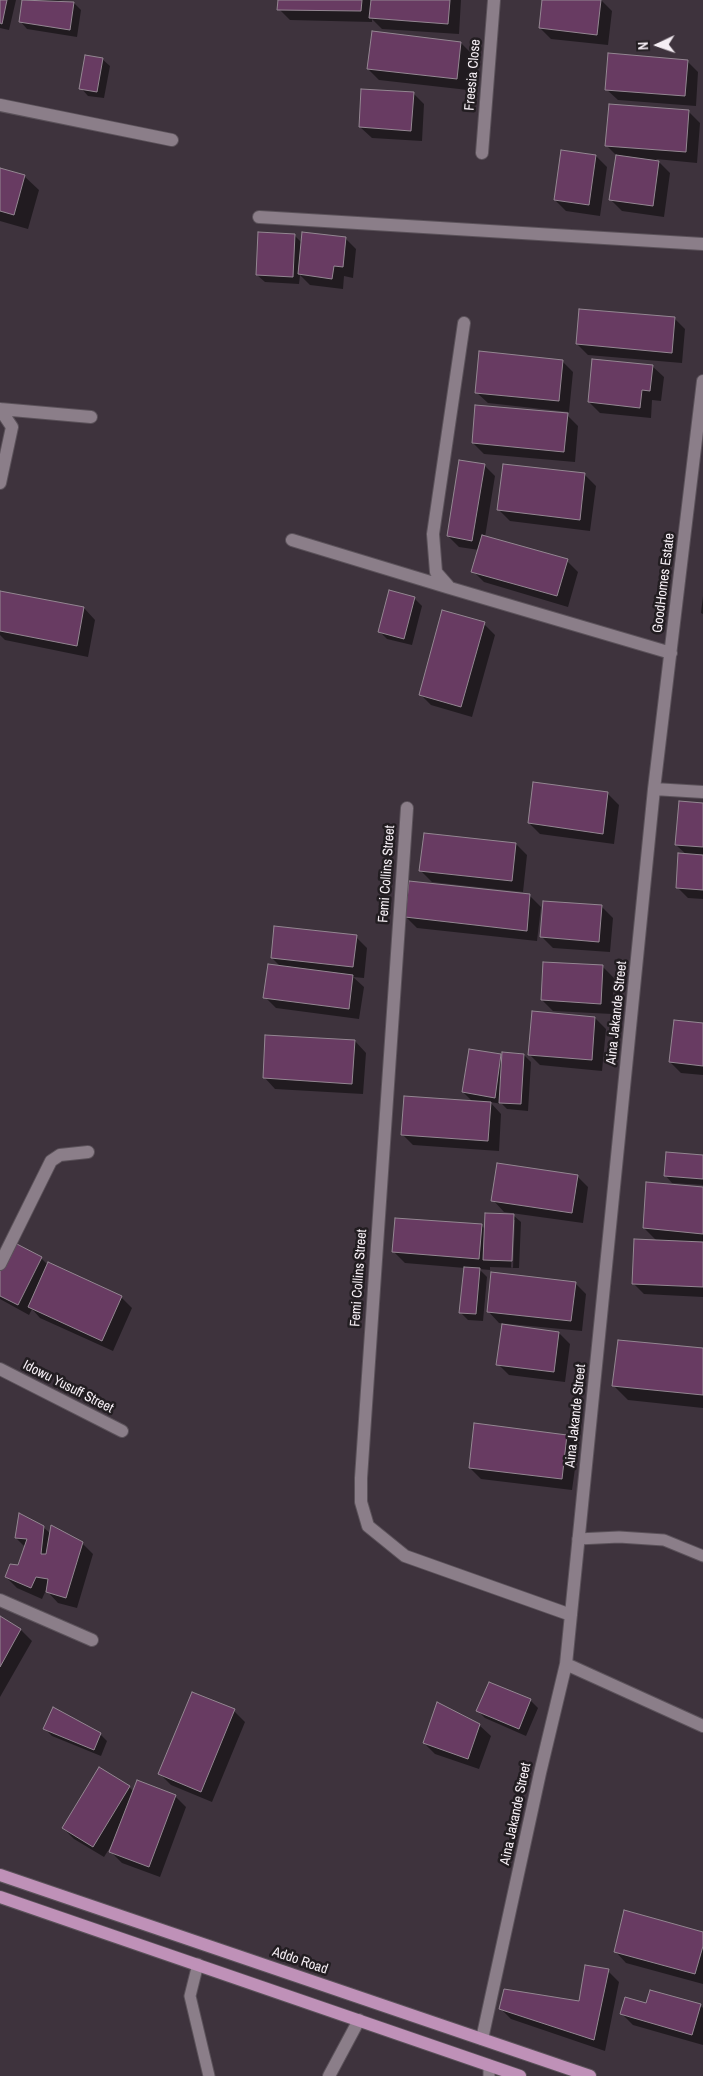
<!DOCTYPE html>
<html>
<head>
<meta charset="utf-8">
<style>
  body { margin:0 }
  #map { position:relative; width:703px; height:2076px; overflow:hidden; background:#3e333d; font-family:"Archivo Narrow",sans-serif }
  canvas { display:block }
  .north { position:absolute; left:633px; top:20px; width:50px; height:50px; -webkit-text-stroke:4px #221d21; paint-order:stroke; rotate:267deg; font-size:14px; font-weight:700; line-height:20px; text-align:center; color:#f5eef4 }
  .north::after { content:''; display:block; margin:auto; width:18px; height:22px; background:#f5eef4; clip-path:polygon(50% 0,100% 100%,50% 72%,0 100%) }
</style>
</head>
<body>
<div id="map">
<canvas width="703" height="2076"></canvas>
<div class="north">N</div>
</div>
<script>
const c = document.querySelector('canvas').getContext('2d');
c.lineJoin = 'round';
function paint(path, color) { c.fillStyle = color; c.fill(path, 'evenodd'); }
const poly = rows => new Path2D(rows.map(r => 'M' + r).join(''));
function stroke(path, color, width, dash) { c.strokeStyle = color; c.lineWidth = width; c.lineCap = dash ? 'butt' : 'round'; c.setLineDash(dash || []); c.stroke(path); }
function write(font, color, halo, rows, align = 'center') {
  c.font = font + ' "Archivo Narrow",sans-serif'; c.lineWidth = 5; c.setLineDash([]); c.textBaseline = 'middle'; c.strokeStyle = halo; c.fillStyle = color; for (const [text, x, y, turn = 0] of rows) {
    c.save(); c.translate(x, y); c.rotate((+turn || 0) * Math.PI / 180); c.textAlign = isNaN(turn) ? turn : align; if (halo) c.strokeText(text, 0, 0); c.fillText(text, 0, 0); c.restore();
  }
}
paint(poly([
  [0,0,16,0,9,30,0,28],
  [24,0,58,0,74,3,81,10,77,37,27,29,20,21],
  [279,0,461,0,459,34,382,29,372,19,372,22,290,20,279,9],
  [543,0,601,0,612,11,608,45,551,39,540,28],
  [461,43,472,54,468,90,379,80,368,69],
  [102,59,110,66,104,98,88,96,81,88],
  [687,61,698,72,696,106,618,100,606,89],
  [413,93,424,104,422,141,372,138,360,127],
  [689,112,700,123,697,163,656,159,670,173,664,217,622,211,611,200,617,156,606,145],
  [596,156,607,167,600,216,566,211,555,200],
  [0,169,24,176,39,190,28,229,0,221],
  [294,235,302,243,345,238,356,249,353,278,344,276,343,289,310,285,300,275,299,284,265,282,257,275],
  [674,318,685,329,682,363,588,355,577,344],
  [562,361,573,372,569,412,488,403,476,392],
  [652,366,664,377,661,401,652,400,651,418,600,413,589,402],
  [567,415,578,426,575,462,484,454,473,443],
  [484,465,495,476,485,537,567,561,578,572,568,607,484,582,473,571,479,550,459,547,448,536],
  [585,475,596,486,590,531,510,521,499,510],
  [1,592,84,608,95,620,88,657,5,640,0,635],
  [703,596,703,614,701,613],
  [414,598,422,606,412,645,387,639,379,631],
  [484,624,495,635,472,717,431,705,420,694],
  [534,784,608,794,619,805,614,844,540,834,529,823],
  [703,805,703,899,688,898,677,887,687,855,676,845],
  [516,844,527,855,523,892,432,882,421,871],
  [530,896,541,907,537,941,417,928,406,917],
  [602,907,613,918,610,952,553,948,542,937],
  [356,937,367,948,364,978,353,977,364,987,359,1019,276,1008,265,997,281,967,272,958],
  [603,967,614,978,612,1014,553,1011,542,1000],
  [595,1018,606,1029,602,1071,540,1065,529,1054],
  [703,1025,703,1075,681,1073,670,1062],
  [355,1041,366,1053,363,1094,275,1089,264,1077],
  [470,1050,501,1056,503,1058,524,1055,531,1062,528,1111,507,1109,502,1104,490,1102,501,1114,499,1151,413,1145,402,1134,473,1102,463,1092],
  [703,1156,703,1185,672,1183,665,1175],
  [577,1176,588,1187,583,1223,504,1212,493,1200],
  [703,1188,703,1297,644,1294,633,1283,657,1241,644,1228],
  [513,1215,521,1222,519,1268,490,1267,490,1270,479,1269,487,1277,483,1321,468,1320,461,1313,465,1268,405,1263,394,1252,481,1225,485,1229],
  [513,1220,515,1220,513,1268,511,1268],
  [41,1258,48,1265,121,1297,132,1308,113,1351,40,1318,32,1309,29,1315,0,1299,0,1271],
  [575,1283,586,1294,582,1331,499,1323,488,1311],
  [559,1333,570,1344,565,1382,509,1375,498,1364],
  [703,1350,703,1408,628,1400,613,1385],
  [567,1436,578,1447,572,1490,481,1479,470,1468],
  [43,1527,51,1534,82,1543,93,1554,77,1608,58,1603,46,1590,42,1599,17,1588,6,1577,19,1566,25,1547,16,1538],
  [0,1618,21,1630,32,1641,0,1697],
  [530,1700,538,1708,526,1736,485,1718,478,1711],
  [234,1711,245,1722,212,1802,171,1785,160,1774],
  [479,1725,491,1736,479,1769,435,1754,424,1743],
  [45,1729,100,1734,107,1741,101,1756,52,1736],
  [129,1787,133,1791,175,1796,186,1807,160,1877,122,1863,111,1852,111,1846,104,1857,74,1839,63,1828],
  [703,1934,703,1984,626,1963,615,1951],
  [608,1971,619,1982,605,2051,511,2019,500,2008,580,2003],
  [647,2004,700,2005,703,2008,703,2045,633,2025,622,2014]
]), '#0007');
const building = poly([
  [0,0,7,0,2,24,0,23,0,0],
  [22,0,74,2,70,30,19,22,22,0],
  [278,0,362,0,361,11,277,10,278,0],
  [371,0,450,0,448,24,369,18,371,0],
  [542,0,601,0,597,35,539,28,542,0],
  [372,31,461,42,457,79,367,69,372,31],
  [608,53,688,60,685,96,605,90,608,53],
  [85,55,103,58,97,92,79,89,85,55],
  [361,89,414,92,411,131,359,127,361,89],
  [609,104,689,110,686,152,605,146,609,104],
  [561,150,596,155,589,205,554,200,561,150],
  [616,155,659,161,653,206,609,200,616,155],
  [0,168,25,175,14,215,0,211,0,168],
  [258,232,295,234,293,277,256,275,258,232],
  [302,232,346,237,343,267,334,266,332,279,298,274,302,232],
  [579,309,675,317,672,353,576,344,579,309],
  [479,351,563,360,559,401,475,393,479,351],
  [592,359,653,365,650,391,642,390,640,408,588,402,592,359],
  [475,405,568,413,564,452,472,443,475,405],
  [459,460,485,464,472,541,447,536,459,460],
  [503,464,585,473,580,520,497,510,503,464],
  [482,535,568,559,557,596,471,572,482,535],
  [389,590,415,597,404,639,378,632,389,590],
  [0,591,84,607,77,646,0,631,0,591],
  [442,610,485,622,461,707,419,695,442,610],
  [533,782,608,792,603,834,528,823,533,782],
  [679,801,703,803,703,847,675,845,679,801],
  [424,833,516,843,512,881,419,871,424,833],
  [678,853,703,855,703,890,676,888,678,853],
  [409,881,530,894,527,931,405,917,409,881],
  [543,901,602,905,599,942,540,937,543,901],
  [274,926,357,935,353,967,271,958,274,926],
  [543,962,603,965,601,1004,541,1000,543,962],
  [268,964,353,975,349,1009,263,998,268,964],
  [532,1011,595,1017,592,1060,528,1055,532,1011],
  [674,1020,703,1023,703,1066,669,1062,674,1020],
  [265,1035,355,1040,352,1084,263,1078,265,1035],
  [469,1049,501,1054,495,1098,462,1092,469,1049],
  [502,1052,524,1054,521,1104,499,1103,502,1052],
  [404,1096,491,1102,488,1141,401,1135,404,1096],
  [666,1152,703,1155,703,1179,664,1176,666,1152],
  [497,1163,578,1175,572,1213,491,1201,497,1163],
  [646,1182,703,1187,703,1234,643,1228,646,1182],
  [485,1213,514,1214,512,1261,483,1260,485,1213],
  [395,1218,482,1224,479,1259,392,1252,395,1218],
  [634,1239,703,1242,703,1287,632,1284,634,1239],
  [13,1242,42,1257,18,1305,0,1296,0,1269,13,1242],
  [48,1262,122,1296,102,1341,28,1307,48,1262],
  [464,1267,480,1268,476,1314,459,1313,464,1267],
  [491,1272,576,1282,571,1321,487,1312,491,1272],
  [502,1324,559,1332,554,1372,496,1365,502,1324],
  [618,1340,703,1348,703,1395,612,1386,618,1340],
  [474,1423,567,1435,562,1479,469,1468,474,1423],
  [19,1513,44,1526,41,1554,46,1554,51,1525,83,1542,66,1598,46,1592,48,1579,36,1577,31,1588,5,1577,10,1564,18,1565,27,1539,15,1538,19,1513],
  [0,1616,21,1629,0,1667,0,1616],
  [489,1682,531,1699,519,1729,476,1711,489,1682],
  [192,1692,235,1709,201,1792,158,1774,192,1692],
  [437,1702,480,1724,468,1759,423,1743,437,1702],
  [53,1707,101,1733,94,1750,43,1729,53,1707],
  [99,1767,130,1786,93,1847,62,1828,99,1767],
  [137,1780,176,1795,149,1867,109,1852,137,1780],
  [624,1910,703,1932,703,1946,695,1974,614,1952,624,1910],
  [585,1965,609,1969,594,2040,499,2009,504,1989,579,2001,585,1965],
  [650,1990,701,2004,692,2035,620,2014,625,1997,646,2003,650,1990]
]);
paint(building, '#683b62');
stroke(building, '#948792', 1);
const service = poly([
  [578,1539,619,1537,664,1540,703,1556],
  [198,1964,190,1996,209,2076],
  [489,2076,489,2065]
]);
const minor = poly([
  [0,105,172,140],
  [482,153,494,0],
  [259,217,703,244],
  [464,323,433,534,436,572,450,588,671,653],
  [0,409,91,417],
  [0,409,12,427,0,483],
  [292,540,450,588],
  [654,789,703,792],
  [407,808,361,1478,361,1502,368,1526,405,1556,571,1615],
  [0,1264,51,1161,60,1155,88,1152],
  [0,1369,122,1431],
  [0,1600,92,1640],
  [566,1664,703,1726],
  [482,2039,540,1773,566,1664,654,789,703,381],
  [329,2076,359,2020]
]);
const primary = poly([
  [0,1875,590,2076],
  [0,1897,520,2076]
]);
stroke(service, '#5b525a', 13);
stroke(minor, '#5b525a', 14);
stroke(primary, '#5b525a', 14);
stroke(service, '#8b7e89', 11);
stroke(minor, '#8b7e89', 12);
stroke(primary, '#bf91b8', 12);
write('14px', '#f5eef4', '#221d21', [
  ["Freesia Close",473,75,-85],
  ["GoodHomes Estate",664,583,-83],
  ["Femi Collins Street",387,874,-86],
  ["Aina Jakande Street",617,1013,-84],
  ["Femi Collins Street",359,1278,-86],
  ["Idowu Yusuff Street",68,1387,27],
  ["Aina Jakande Street",576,1416,-84],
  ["Aina Jakande Street",516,1814,-78],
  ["Addo Road",300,1961,19]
]);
</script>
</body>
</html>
